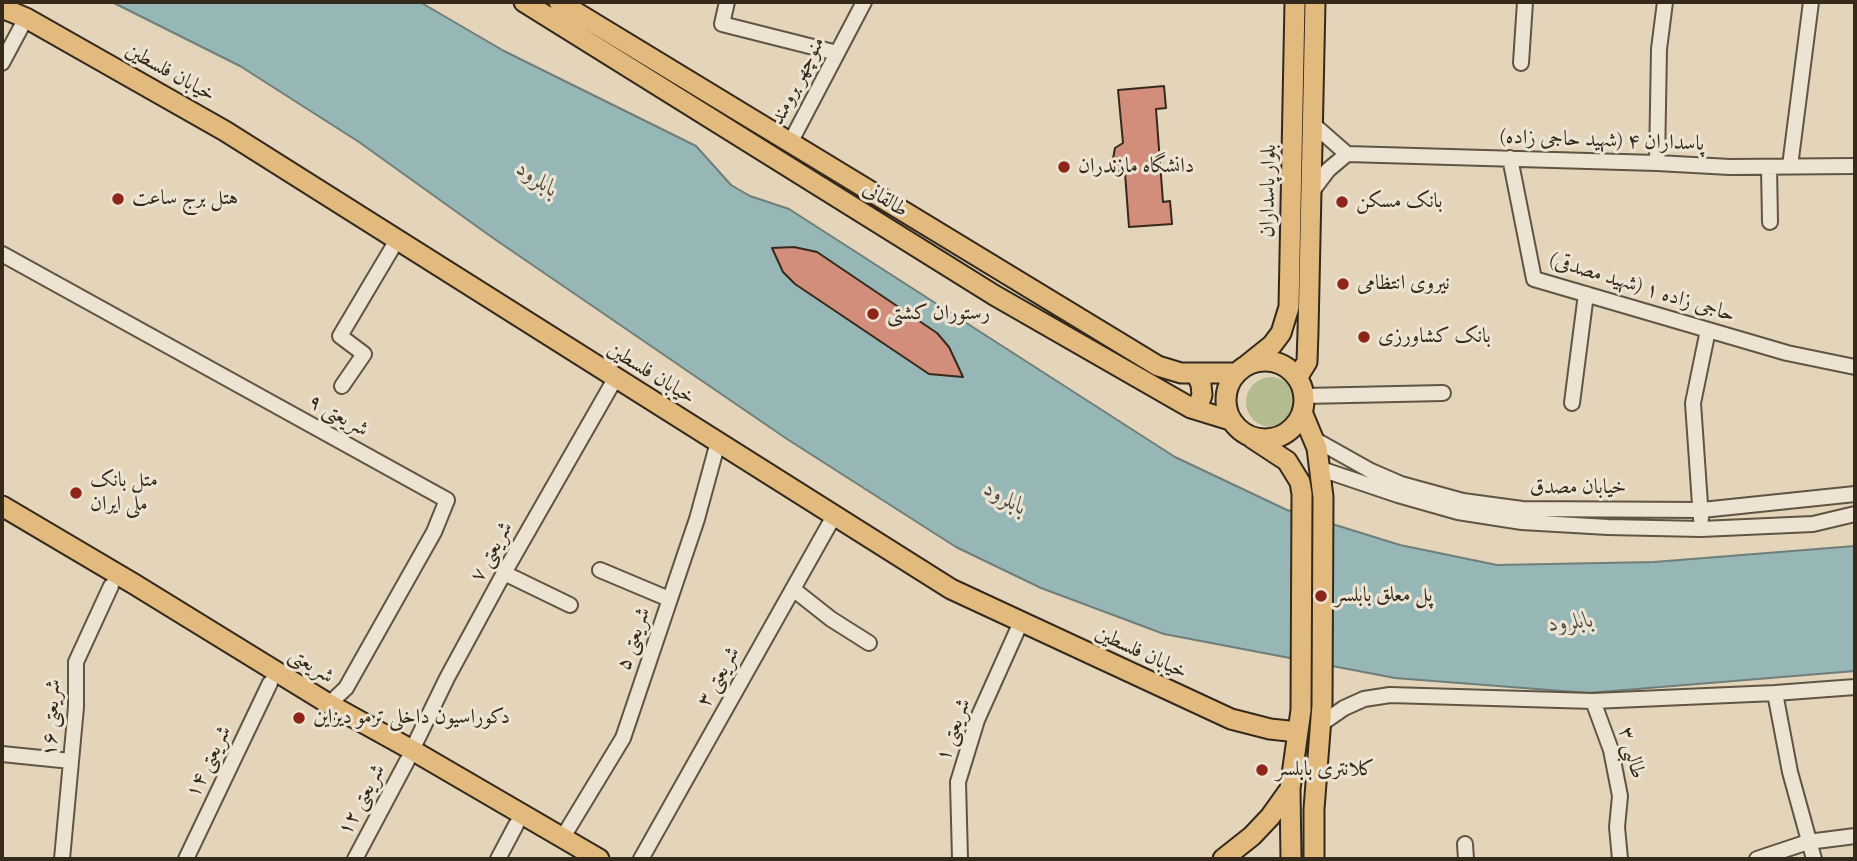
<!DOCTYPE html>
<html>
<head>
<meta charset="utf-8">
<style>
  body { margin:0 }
  #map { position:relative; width:1857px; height:861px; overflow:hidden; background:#e3d4ba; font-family:"IM FELL French Canon",serif }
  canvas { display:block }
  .frame { position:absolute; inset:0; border:4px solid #34291b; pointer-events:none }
</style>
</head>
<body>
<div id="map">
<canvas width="1857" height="861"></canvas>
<div class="frame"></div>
</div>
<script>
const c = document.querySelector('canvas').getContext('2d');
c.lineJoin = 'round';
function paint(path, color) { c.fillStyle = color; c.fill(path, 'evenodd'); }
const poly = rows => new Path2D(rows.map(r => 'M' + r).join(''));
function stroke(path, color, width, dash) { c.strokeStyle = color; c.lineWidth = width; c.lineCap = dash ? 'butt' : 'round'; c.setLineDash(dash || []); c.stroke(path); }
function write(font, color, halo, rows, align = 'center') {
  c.font = font + ' "IM FELL French Canon",Amiri,serif'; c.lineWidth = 6; c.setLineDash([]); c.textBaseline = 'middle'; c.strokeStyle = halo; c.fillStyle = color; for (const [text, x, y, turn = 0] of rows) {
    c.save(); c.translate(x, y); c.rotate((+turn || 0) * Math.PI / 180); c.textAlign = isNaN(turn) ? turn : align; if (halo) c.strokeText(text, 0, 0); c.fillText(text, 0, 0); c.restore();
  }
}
paint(poly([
  '1246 402a25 25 0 1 1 50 0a25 25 0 1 1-50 0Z'
]), '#b4bc8f');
const water = poly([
  [112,2,420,2,504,51,696,146,731,185,750,196,789,209,1175,457,1287,510,1400,545,1497,565,1654,562,1855,546,1855,671,1588,693,1395,678,1164,634,1041,588,956,547,787,439,493,238,359,142,240,66,112,2]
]);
paint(water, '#97b7b7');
stroke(water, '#6f7e79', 2);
const building = poly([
  [1164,86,1166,108,1156,109,1163,202,1170,201,1172,224,1129,227,1125,173,1118,170,1113,159,1115,148,1123,143,1118,90,1164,86],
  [794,247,817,252,937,333,949,347,963,377,929,374,795,284,783,272,772,248,794,247]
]);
paint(building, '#d28e7b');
stroke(building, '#34291b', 2);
const minor = poly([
  [727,2,722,24,837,53],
  [2,63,26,18],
  [1521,63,1525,2],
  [1314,125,1347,154,1657,163,1730,167,1855,166],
  [790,143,864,2],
  [1510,158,1534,279,1787,353,1855,367],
  [1657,163,1659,49,1665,2],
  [1790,166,1811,2],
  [1769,167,1770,222],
  [1313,190,1328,170,1347,154],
  [2,254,447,500,434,532,346,688,329,704],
  [342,386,364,354,340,336,397,240],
  [1304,396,1443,393],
  [1572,403,1586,294],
  [1314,439,1371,471,1401,484,1463,501,1522,509,1702,510,1855,494],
  [1321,469,1398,495,1458,512,1522,522,1608,527,1701,529,1813,524,1855,514],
  [1701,519,1693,403,1708,330],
  [600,570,669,599],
  [504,573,570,605],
  [793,589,831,619,869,643],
  [1775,693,1790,772,1814,859],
  [1593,701,1611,750,1620,796,1617,827,1620,859],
  [1321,724,1344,708,1364,699,1390,695,1593,701,1775,693,1855,687],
  [412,750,447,678,504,573,615,379],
  [2,754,71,761],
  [563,837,623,738,697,519,718,442],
  [1465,844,1466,859],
  [62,859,76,707,76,662,111,586],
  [186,859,270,683],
  [355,859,407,761],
  [498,859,516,825],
  [641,859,834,516],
  [960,859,958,782,977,720,1021,622],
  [1757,859,1808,842,1855,836]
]);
const major = poly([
  [524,2,994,295,1191,408,1230,420],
  [559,2,1158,366,1181,373,1237,373],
  [2,8,26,18,225,131,951,589,1231,719,1270,729,1298,732],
  '1226 400a39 39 0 1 1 78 0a39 39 0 1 1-78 0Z',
  [1247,365,1272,345,1281,333,1289,307,1295,2],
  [1297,378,1307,362,1308,332,1315,2],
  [1191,408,1198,406,1202,395,1201,384,1196,374],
  [1302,412,1317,448,1323,497,1322,705,1314,809,1314,859],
  [1252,438,1287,461,1300,482,1302,494,1301,710,1290,789,1291,859],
  [2,506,134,584,329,704,412,750,599,859],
  [1223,859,1252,836,1270,817,1290,789]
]);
stroke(minor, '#605443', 18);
stroke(major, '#34291b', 23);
stroke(minor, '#ede3d2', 14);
stroke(major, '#e2ba7d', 19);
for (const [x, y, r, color] of [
  [1064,167,7,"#8f2418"],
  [118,199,7,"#8f2418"],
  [1342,202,7,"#8f2418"],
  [1343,284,7,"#8f2418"],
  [873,314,7,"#8f2418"],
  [1364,337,7,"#8f2418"],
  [76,493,7,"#8f2418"],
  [1321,596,7,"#8f2418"],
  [299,718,7,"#8f2418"],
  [1262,770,7,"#8f2418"]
]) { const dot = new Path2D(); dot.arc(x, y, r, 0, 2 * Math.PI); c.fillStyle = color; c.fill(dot); stroke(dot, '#ede3d2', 2.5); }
write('21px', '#34291b', '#ede3d2', [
  ["خیابان فلسطین",170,73,29],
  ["منوچهر برومند",798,81,-63],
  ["پاسداران ۴ (شهید حاجی زاده)",1602,141,2],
  ["بلوار پاسداران",1269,191,-89],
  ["طالقانی",885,200,32],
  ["حاجی زاده ۱ (شهید مصدقی)",1642,288,17],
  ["خیابان فلسطین",651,374,32],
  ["شریعتی ۹",338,416,29],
  ["خیابان مصدق",1578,488],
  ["شریعتی ۷",492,552,-61],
  ["شریعتی ۵",634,639,-71],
  ["خیابان فلسطین",1141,653,25],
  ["شریعتی",311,666,32],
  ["شریعتی ۳",719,677,-61],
  ["شریعتی ۱۶",52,718,-87],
  ["شریعتی ۱",954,730,-70],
  ["طالبی ۳",1631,753,75],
  ["شریعتی ۱۴",209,762,-64],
  ["شریعتی ۱۲",362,800,-62]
]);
write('21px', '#34291b', '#ede3d2', [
  ["دانشگاه مازندران",1078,167],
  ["هتل برج ساعت",132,199],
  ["بانک مسکن",1356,202],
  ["نیروی انتظامی",1357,284],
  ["رستوران کشتی",887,314],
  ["بانک کشاورزی",1378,337],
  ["متل بانک",90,481],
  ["ملی ایران",90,505],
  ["پل معلق بابلسر",1335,596],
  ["دکوراسیون داخلی ترمو دیزاین",313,718],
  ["کلانتری بابلسر",1276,770]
], 'left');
write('italic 23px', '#4d4c42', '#ede3d2', [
  ["بابلرود",537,180,35],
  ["بابلرود",1005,499,30],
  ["بابلرود",1571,623,-6]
]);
</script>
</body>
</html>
